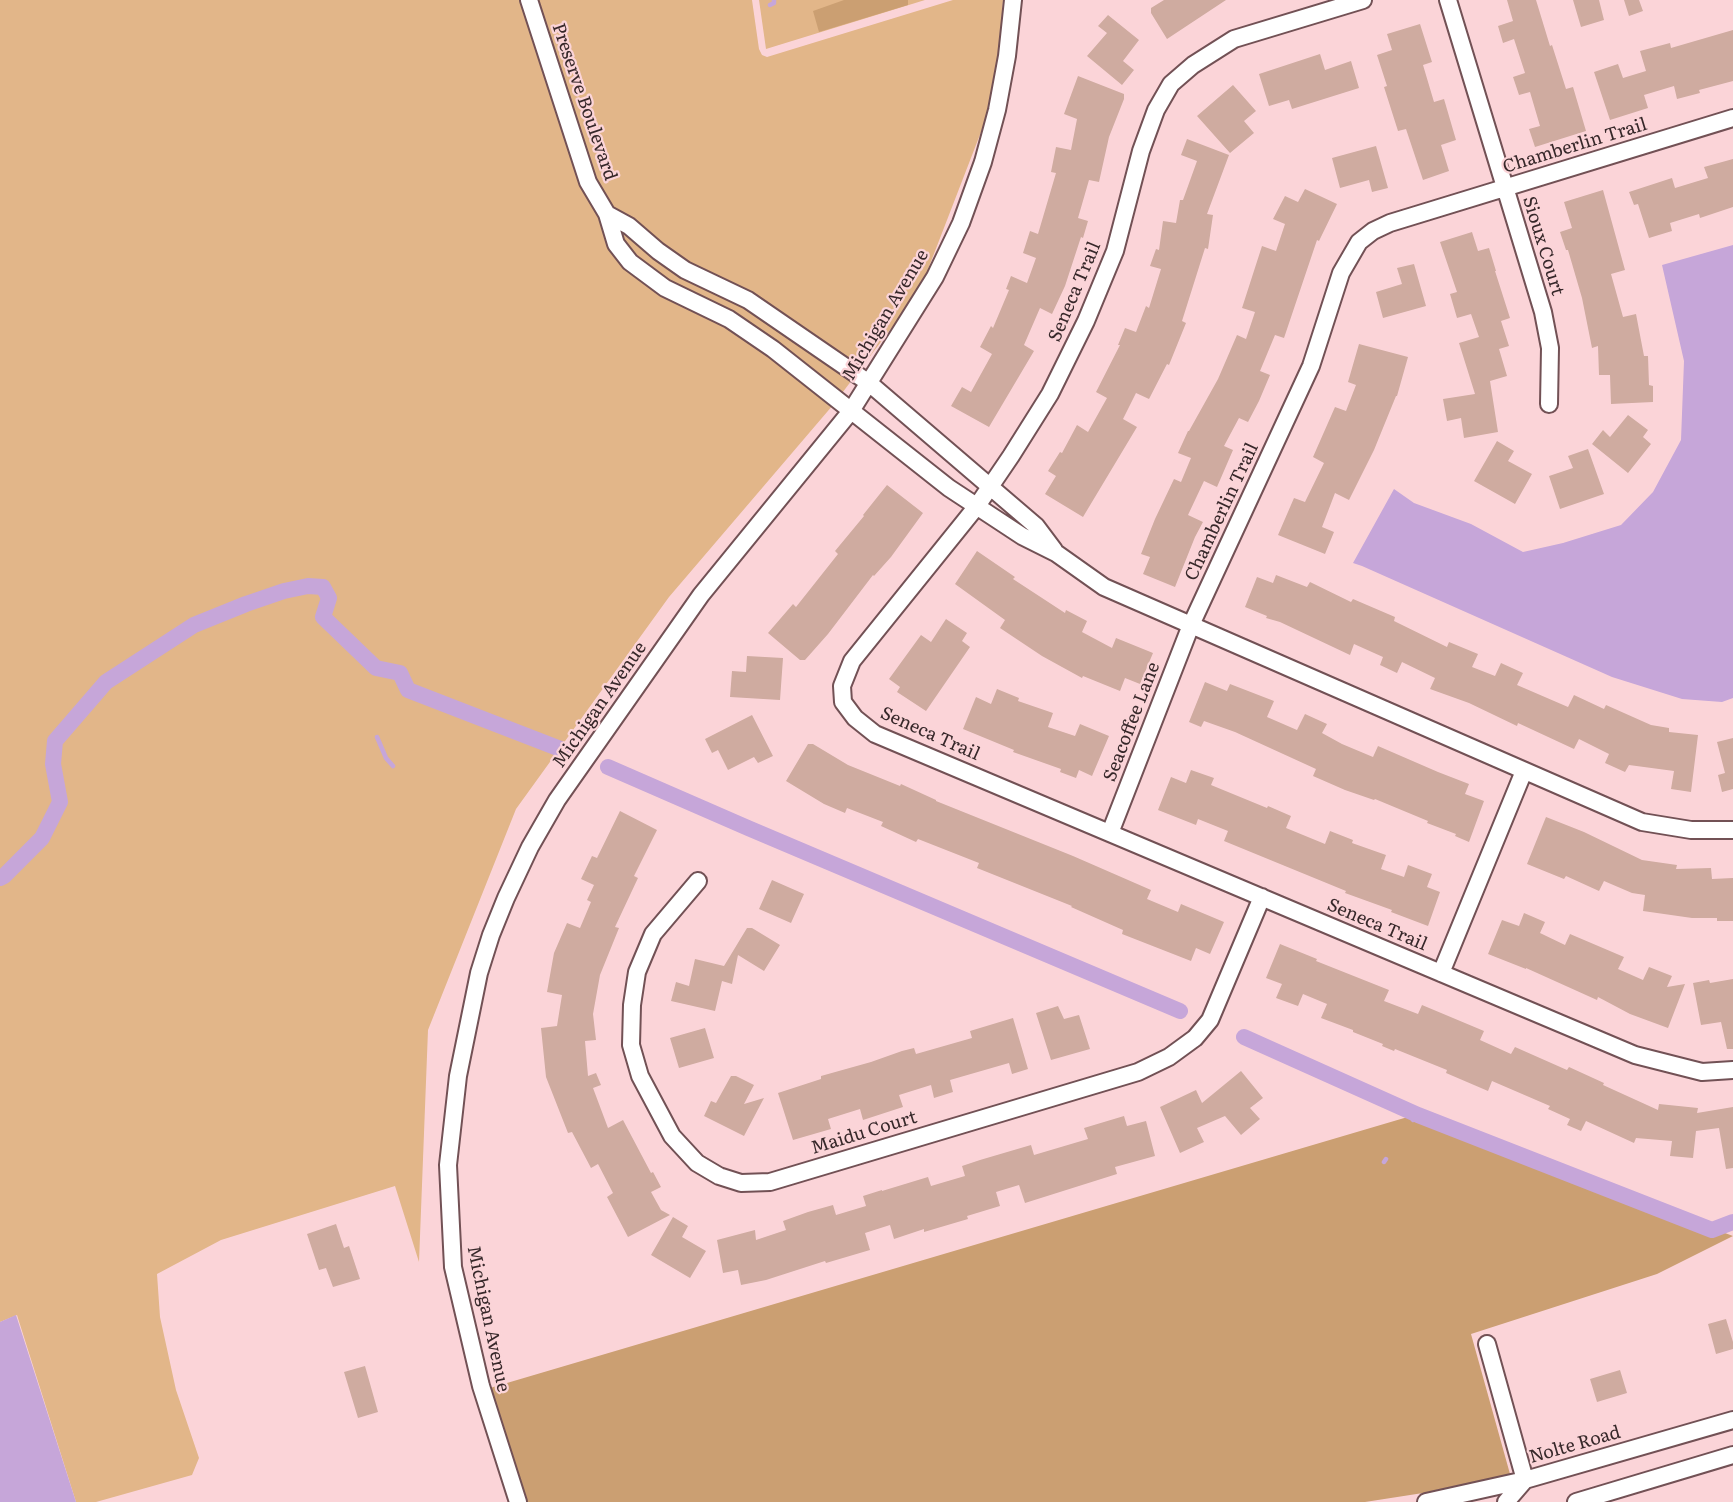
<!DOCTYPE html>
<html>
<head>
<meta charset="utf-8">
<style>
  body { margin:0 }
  canvas { display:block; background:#fbd4d8 }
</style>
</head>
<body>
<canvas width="1733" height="1502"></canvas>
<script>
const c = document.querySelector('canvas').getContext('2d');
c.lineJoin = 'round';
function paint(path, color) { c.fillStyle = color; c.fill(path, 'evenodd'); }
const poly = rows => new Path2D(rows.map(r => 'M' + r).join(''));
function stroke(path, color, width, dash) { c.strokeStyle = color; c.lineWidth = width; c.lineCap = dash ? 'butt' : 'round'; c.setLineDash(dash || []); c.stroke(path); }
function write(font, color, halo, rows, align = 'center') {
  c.font = font + ' Literata,serif'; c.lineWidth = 4.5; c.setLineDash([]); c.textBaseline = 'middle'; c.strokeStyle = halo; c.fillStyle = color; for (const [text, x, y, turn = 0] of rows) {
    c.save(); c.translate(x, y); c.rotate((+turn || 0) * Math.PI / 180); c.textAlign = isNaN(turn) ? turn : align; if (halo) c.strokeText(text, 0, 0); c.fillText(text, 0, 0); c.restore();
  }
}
paint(poly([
  [0,0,752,0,759,49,762,55,767,57,953,0,1003,0,999,53,986,119,925,277,899,318,833,405,669,597,516,809,428,1030,419,1262,395,1186,221,1240,157,1274,160,1317,176,1390,199,1458,192,1475,96,1502,76,1502,17,1315,0,1322],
  [759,0,925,0,766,49]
]), '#e2b689');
paint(poly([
  [844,0,908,0,908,5,819,32,813,11],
  [1411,1116,1733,1236,1657,1274,1471,1334,1510,1474,1423,1493,1365,1502,527,1502,490,1388]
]), '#cb9f72');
paint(poly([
  [1733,245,1733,698,1722,702,1682,699,1612,677,1362,566,1353,563,1394,489,1414,503,1471,524,1523,552,1563,543,1621,525,1653,492,1681,440,1684,361,1662,265],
  [16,1315,76,1502,0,1502,0,1322]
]), '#c6a6d9');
stroke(poly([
  [770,5,774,3,774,0],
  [377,737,386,758,393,766],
  [873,886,875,882],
  [1413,1120,1418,1115],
  [1384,1162,1386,1159]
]), '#c6a6d9', 4.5);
stroke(poly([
  [608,767,748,828,1180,1011],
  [0,878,4,876,42,838,60,802,53,764,55,741,106,682,194,625,246,604,284,591,308,586,323,587,329,598,323,617,376,668,400,673,408,690,563,750],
  [1244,1037,1418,1115,1712,1230,1733,1222]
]), '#c6a6d9', 16);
paint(poly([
  [1164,0,1226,0,1167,39,1151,13,1151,8],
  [1507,0,1536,0,1550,46,1552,45,1566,89,1573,87,1586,131,1535,147,1529,129,1540,126,1530,92,1519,95,1513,77,1525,73,1514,39,1503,43,1498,26,1513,21],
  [1573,0,1599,0,1604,20,1581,27],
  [1624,0,1639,0,1643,11,1629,16],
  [1108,15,1139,40,1123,61,1134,70,1122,85,1087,56,1107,33,1098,26],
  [1420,24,1432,62,1423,65,1434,102,1444,99,1456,140,1441,145,1449,171,1423,180,1406,129,1398,131,1384,87,1387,86,1377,55,1392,50,1387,34],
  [1733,30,1733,81,1699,90,1700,93,1677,99,1674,86,1644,95,1648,108,1610,120,1594,72,1618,64,1623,78,1646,71,1640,51,1670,43,1671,48],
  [1320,54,1325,70,1351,61,1359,88,1292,109,1289,100,1269,106,1259,74],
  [1078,76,1124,94,1124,99,1109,137,1099,182,1089,180,1078,218,1088,221,1083,238,1081,237,1065,286,1052,314,1040,308,1024,345,1034,351,989,427,951,406,962,387,971,392,992,354,980,347,991,326,993,328,1009,290,1006,289,1011,276,1027,283,1036,258,1023,253,1030,231,1038,234,1056,173,1051,172,1056,147,1071,150,1077,119,1064,114],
  [1233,85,1256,111,1244,121,1254,133,1230,153,1197,116],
  [1187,139,1229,155,1207,214,1213,215,1208,249,1205,248,1182,321,1186,323,1169,365,1167,364,1149,399,1136,393,1123,419,1137,427,1083,517,1045,494,1056,476,1048,471,1060,452,1062,453,1077,425,1088,432,1107,398,1096,392,1120,345,1118,345,1125,328,1136,332,1146,306,1149,308,1161,269,1150,266,1156,249,1159,250,1163,221,1176,223,1180,200,1183,200,1197,161,1181,155],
  [1376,146,1388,188,1372,192,1369,180,1340,188,1332,158],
  [1733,159,1733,207,1700,218,1699,214,1670,223,1672,231,1649,238,1638,204,1634,205,1629,192,1672,178,1675,188,1708,178,1704,167],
  [1305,189,1337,204,1319,241,1317,240,1284,338,1275,335,1260,371,1270,375,1259,401,1248,422,1239,418,1224,446,1233,450,1217,487,1204,481,1188,515,1203,522,1195,537,1175,587,1143,574,1150,557,1141,554,1155,519,1174,479,1181,482,1191,458,1178,453,1188,431,1189,431,1218,379,1237,335,1246,339,1255,312,1242,308,1262,246,1276,251,1285,224,1273,219,1285,196,1298,202],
  [1603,190,1625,270,1611,274,1623,317,1636,314,1644,356,1648,356,1649,385,1653,386,1653,402,1611,404,1610,375,1599,375,1598,346,1592,348,1582,298,1568,250,1566,250,1560,232,1572,228,1564,202],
  [1472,232,1478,251,1489,248,1496,271,1495,271,1510,318,1501,321,1509,346,1499,349,1507,376,1490,381,1498,432,1464,438,1461,418,1447,421,1443,399,1475,394,1459,343,1479,337,1471,314,1457,318,1450,294,1457,292,1440,242],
  [1414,264,1426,306,1383,318,1376,292,1402,284,1397,268],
  [1359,344,1408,357,1397,396,1396,396,1374,450,1349,500,1335,493,1322,527,1334,532,1325,554,1278,535,1294,498,1305,502,1324,463,1313,457,1335,407,1346,411,1356,385,1348,382],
  [1628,415,1648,430,1643,437,1651,444,1628,473,1592,444,1603,430,1610,437],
  [1497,441,1514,451,1508,461,1532,474,1515,504,1474,481],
  [1588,449,1604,494,1560,509,1549,476,1573,468,1568,456],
  [887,485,923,513,891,557,874,576,873,575,828,634,805,660,800,660,768,633,793,604,796,607,838,554,835,551,864,516,863,515],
  [977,551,1015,577,1013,579,1065,613,1066,610,1087,621,1082,632,1112,648,1116,638,1153,653,1140,684,1125,678,1120,691,1083,676,1082,678,1042,656,1000,628,1005,620,955,584],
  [1276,575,1307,587,1310,582,1351,602,1353,599,1395,617,1394,621,1447,647,1449,642,1478,654,1472,667,1495,676,1501,663,1523,673,1517,685,1568,707,1574,695,1604,709,1606,705,1651,725,1669,728,1669,732,1698,735,1691,792,1671,789,1674,771,1629,765,1625,772,1605,763,1609,754,1579,739,1574,749,1518,723,1517,726,1469,703,1430,689,1435,678,1402,662,1397,673,1380,665,1383,657,1354,644,1350,655,1280,622,1266,618,1267,616,1245,607,1257,577,1273,583],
  [946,619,967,633,962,641,970,647,926,711,897,692,900,687,889,679,921,635,931,642],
  [747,656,783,658,780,700,730,697,732,671,746,672],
  [1205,682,1227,691,1230,684,1274,701,1267,717,1297,730,1305,714,1327,724,1322,733,1342,744,1373,757,1378,746,1438,772,1469,784,1465,794,1484,801,1469,842,1455,836,1456,834,1427,823,1428,821,1375,799,1374,800,1345,790,1313,776,1316,769,1235,732,1204,721,1201,727,1189,722],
  [997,689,1019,698,1018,701,1053,713,1048,727,1075,736,1080,724,1109,736,1092,776,1079,770,1076,778,1060,772,1061,769,1013,752,1014,750,963,729,976,697,991,704],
  [752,715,773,756,758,763,754,757,728,770,718,750,712,753,705,739],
  [1733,738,1733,789,1722,792,1718,775,1725,773,1717,742],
  [808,744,813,744,848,765,900,786,901,784,936,800,936,801,1073,856,1151,890,1147,899,1178,912,1181,904,1224,922,1210,954,1196,948,1191,961,1122,934,1123,930,1071,907,1072,906,977,868,979,863,918,839,916,842,881,826,883,822,847,808,845,813,824,804,786,781],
  [1191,770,1214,778,1211,785,1267,808,1268,806,1291,816,1286,828,1325,844,1330,831,1353,840,1352,843,1386,855,1381,869,1404,877,1408,865,1432,874,1427,887,1440,892,1428,926,1391,912,1392,910,1345,893,1346,891,1224,841,1228,831,1198,819,1196,825,1158,810,1171,777,1186,783],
  [620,811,657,830,634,876,638,878,615,927,619,928,600,975,593,1014,596,1040,585,1041,588,1076,596,1073,601,1085,593,1088,608,1128,623,1120,651,1173,653,1172,661,1187,651,1192,661,1210,670,1215,628,1237,607,1197,613,1193,598,1164,591,1168,572,1132,568,1133,546,1077,541,1028,557,1026,562,995,547,992,554,953,567,923,580,928,591,902,587,900,594,885,581,879,592,856,597,858],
  [1546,817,1584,832,1642,860,1677,865,1676,869,1711,868,1712,879,1733,878,1733,921,1717,921,1717,918,1692,918,1643,911,1645,895,1632,893,1604,881,1599,891,1566,876,1564,879,1527,864],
  [772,880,804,894,791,923,759,909],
  [1524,913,1545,922,1540,933,1565,945,1570,934,1624,957,1618,969,1643,980,1649,967,1672,976,1667,987,1685,984,1668,1028,1630,1014,1598,997,1597,1000,1526,968,1526,969,1488,954,1502,920,1519,926],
  [747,928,752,928,780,945,764,971,738,955,732,984,722,981,715,1011,671,1001,676,982,689,986,695,959,724,966],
  [1280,944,1317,959,1316,961,1389,990,1384,1001,1418,1014,1422,1005,1484,1031,1480,1040,1511,1054,1515,1047,1567,1070,1569,1067,1604,1083,1603,1085,1658,1110,1659,1104,1698,1108,1697,1113,1733,1107,1733,1168,1726,1169,1719,1128,1696,1131,1693,1158,1670,1156,1672,1141,1636,1138,1634,1143,1586,1121,1581,1131,1567,1125,1570,1119,1548,1109,1550,1106,1492,1081,1488,1091,1446,1073,1447,1070,1395,1049,1394,1051,1382,1046,1383,1044,1353,1032,1353,1030,1321,1018,1327,1004,1303,994,1298,1006,1276,998,1282,984,1266,978],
  [1733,979,1733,1049,1727,1049,1721,1022,1701,1025,1693,983,1709,980,1710,983],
  [1058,1006,1064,1019,1079,1015,1090,1049,1051,1060,1036,1013],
  [1013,1018,1028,1069,1012,1074,1009,1063,950,1080,953,1092,934,1098,931,1085,899,1095,903,1107,863,1120,860,1109,828,1119,831,1129,793,1140,778,1093,821,1079,821,1076,871,1062,902,1051,914,1048,916,1054,972,1038,970,1031],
  [705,1028,714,1058,679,1068,670,1038],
  [1241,1071,1263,1098,1250,1108,1260,1119,1241,1135,1225,1116,1197,1128,1204,1142,1180,1153,1160,1107,1196,1090,1202,1103],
  [731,1076,736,1076,754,1085,744,1104,764,1098,744,1136,704,1116,711,1101,716,1103],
  [1124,1116,1127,1126,1146,1121,1155,1156,1115,1167,1117,1174,1025,1203,1019,1185,996,1192,1000,1206,967,1216,968,1219,924,1232,924,1229,894,1239,890,1225,865,1233,870,1250,826,1263,825,1261,766,1280,741,1285,738,1270,723,1273,717,1240,755,1230,756,1240,786,1230,783,1221,808,1212,833,1205,836,1215,866,1206,863,1196,882,1190,882,1191,928,1177,931,1186,965,1176,962,1166,980,1160,1031,1145,1034,1155,1088,1139,1084,1128],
  [673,1217,688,1226,682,1237,706,1251,690,1278,651,1255],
  [336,1224,344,1248,349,1246,360,1279,333,1287,326,1268,319,1270,307,1234],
  [1726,1319,1733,1342,1733,1349,1716,1354,1708,1324],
  [365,1366,378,1412,358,1418,344,1372],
  [1620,1370,1627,1393,1597,1402,1590,1379]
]), '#cfaba0');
const minor = poly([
  [529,0,588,182,607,214,616,244,630,262,665,288,729,319,773,349,949,488,1022,536,1056,553,1104,587,1642,822,1691,830,1733,830],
  [1363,0,1234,39,1193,65,1171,84,1156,110,1141,151,1115,251,1086,321,1050,394,1011,456,977,506,852,661,842,686,843,702,855,718,875,734,1635,1055,1702,1072,1733,1070],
  [1448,0,1543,312,1550,348,1549,404],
  [607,214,629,226,658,251,685,270,748,300,869,383,1036,526,1054,550],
  [1110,833,1191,625,1311,366,1341,273,1359,242,1373,231,1390,223,1733,118],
  [698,881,653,934,637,972,632,1005,631,1045,640,1076,672,1136,697,1163,719,1176,741,1183,770,1182,1138,1072,1169,1057,1195,1038,1210,1020,1262,897],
  [1441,973,1524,771],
  [1487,1344,1525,1480,1506,1502],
  [518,1502,481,1386,453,1267,448,1165,458,1076,479,973,491,935,506,898,530,847,557,800,701,595,851,411,935,277,961,223,983,162,997,110,1007,56,1013,0],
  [1426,1502,1525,1480,1733,1420],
  [1576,1502,1733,1455]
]);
stroke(minor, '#725155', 20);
stroke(minor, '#fff', 16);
write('18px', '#37282a', '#fbd4d8', [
  ["Preserve Boulevard",584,102,71],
  ["Chamberlin Trail",1575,146,-17],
  ["Sioux Court",1543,246,73],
  ["Seneca Trail",1075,292,-67],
  ["Michigan Avenue",886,315,-59],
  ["Chamberlin Trail",1222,512,-65],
  ["Michigan Avenue",600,705,-55],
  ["Seacoffee Lane",1132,722,-69],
  ["Seneca Trail",930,734,24],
  ["Seneca Trail",1377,925,23],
  ["Maidu Court",864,1133,-17],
  ["Michigan Avenue",488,1319,78],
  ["Nolte Road",1575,1445,-16]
]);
</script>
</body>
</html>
